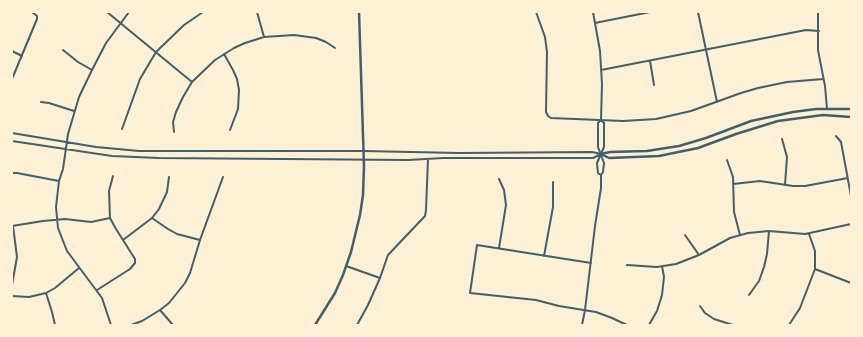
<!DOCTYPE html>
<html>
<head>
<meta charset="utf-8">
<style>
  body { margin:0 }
  #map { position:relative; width:863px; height:337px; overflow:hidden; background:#fdf0d5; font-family:"Asap Condensed",sans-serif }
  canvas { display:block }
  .frame { position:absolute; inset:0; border:13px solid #fdf0d5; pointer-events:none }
</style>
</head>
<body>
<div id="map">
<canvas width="863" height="337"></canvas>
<div class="frame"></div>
</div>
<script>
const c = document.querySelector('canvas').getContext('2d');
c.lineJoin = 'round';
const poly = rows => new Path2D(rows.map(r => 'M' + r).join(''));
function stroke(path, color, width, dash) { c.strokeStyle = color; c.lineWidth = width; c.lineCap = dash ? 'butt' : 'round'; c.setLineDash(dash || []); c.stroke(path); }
stroke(poly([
  [107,12,192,82],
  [257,12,264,37],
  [536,12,545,37,547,52,546,112,548,116,551,118,623,121,656,119,691,111,741,93,758,88,787,82,823,79],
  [593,12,600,51,602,84,601,120,604,123,604,147,597,163,598,173,601,175],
  [698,12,717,102],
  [818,12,818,50,825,86,827,109],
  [595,23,650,12],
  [63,50,78,62,92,70],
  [12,51,22,56],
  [224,54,233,70,237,79,239,90,238,109,230,130],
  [650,61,654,85],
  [601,70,806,30,819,31],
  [12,79,37,19,37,16,32,12],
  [41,102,49,103,74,111],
  [122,129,140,79,156,52,184,25,203,12],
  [174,132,173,122,176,112,183,97,192,82,215,60,234,48,245,43,264,37,294,35,316,38,326,42,335,48],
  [12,133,96,147,139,151,363,151,459,153,592,152,601,154],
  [836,136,841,142,851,196],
  [782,139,787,157,785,185],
  [12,141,112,156,159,158,408,160,443,158,593,158,601,154],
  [727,160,733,177,734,212,740,235],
  [12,173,17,173,59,181],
  [499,179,504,190,506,205,499,248],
  [733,184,760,181,793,186,805,186,848,178],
  [152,218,168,229,177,234,200,240],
  [12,226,43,221,65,219,91,222,110,218],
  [685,235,699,255],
  [123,240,152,218,159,209,167,192,169,177],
  [544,256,553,207,553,182],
  [591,263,477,245,470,293,536,300,559,306,596,312,612,318,627,325],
  [627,265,657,267,676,264,699,255,730,238,748,233,769,231,805,234,851,224],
  [346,266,380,278,368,305,357,325],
  [815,269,851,283],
  [380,278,388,255,425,216,426,210,428,159],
  [12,285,17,257,13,226],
  [97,290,130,269,135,263,135,259,116,229,110,218,109,191,113,176],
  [46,293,52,312,55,325],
  [749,295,759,281,764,267,767,254,769,231],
  [12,296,29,297,46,293,55,288,79,268],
  [700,306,705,313,714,319,733,325],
  [160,310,173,325],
  [111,325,102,298,67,251,58,228,56,207,59,181,63,169,68,134,79,97,92,70,106,43,129,12],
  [131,325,142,321,160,310,169,303,185,283,190,273,200,240,223,177],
  [582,325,585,310,595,226,601,188,601,175,603,172,604,163,598,147,598,123,601,120],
  [649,325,657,311,662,295,664,277,662,266],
  [789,325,800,308,815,269,815,251,809,234]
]), '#3f606c', 2);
stroke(poly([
  [601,154,609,158,659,156,698,148,736,134,778,121,823,115,851,117],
  [601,154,610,152,647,151,679,146,706,138,751,121,793,112,816,109,851,109],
  [315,325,335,293,343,275,351,252,360,215,363,195,364,166,359,12]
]), '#3f606c', 2.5);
</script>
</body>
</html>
